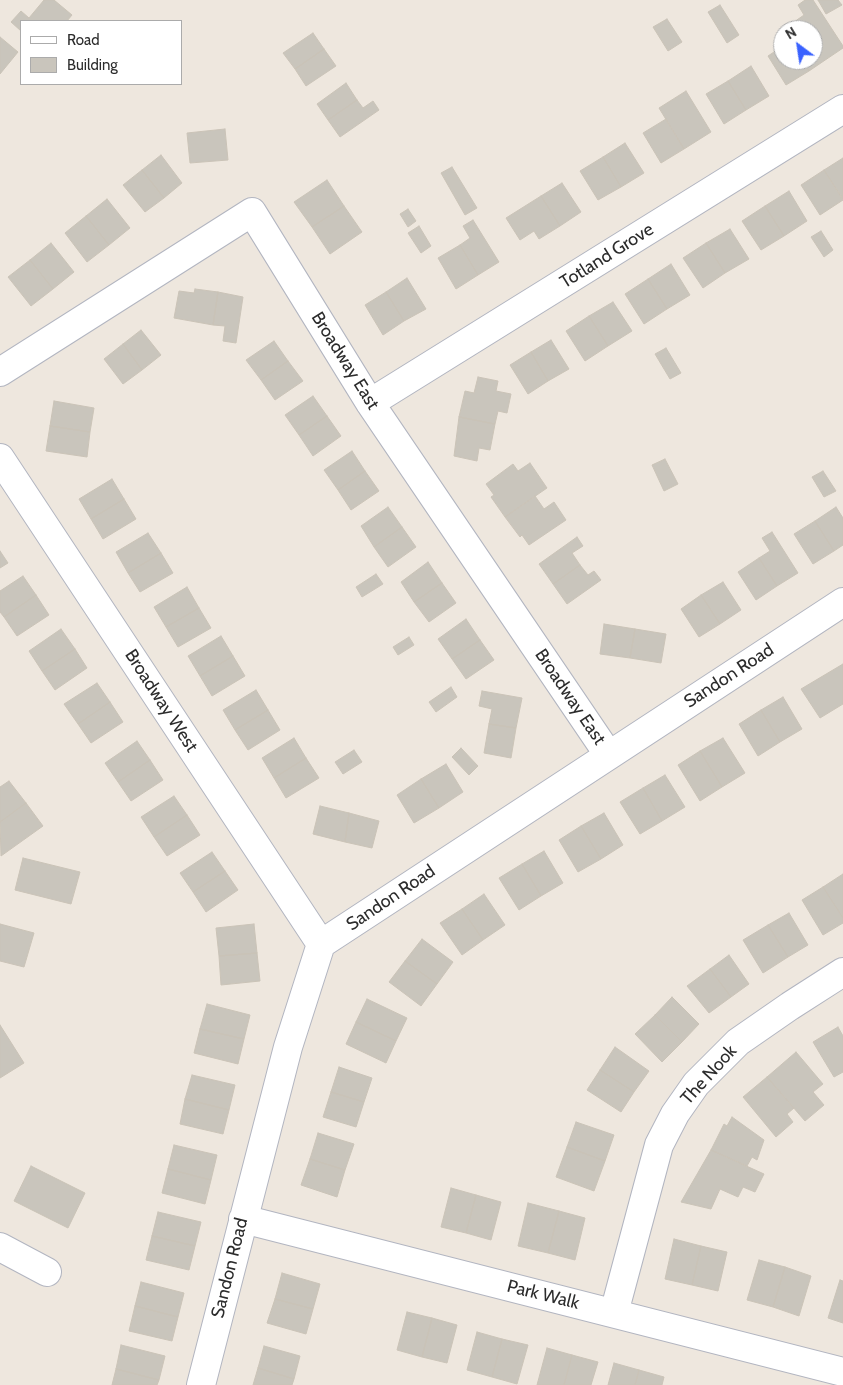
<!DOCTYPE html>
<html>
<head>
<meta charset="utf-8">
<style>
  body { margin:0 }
  #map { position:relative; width:843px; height:1385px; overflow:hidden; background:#eee7de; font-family:Cabin,sans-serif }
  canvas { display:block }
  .legend { position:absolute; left:20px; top:20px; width:162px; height:65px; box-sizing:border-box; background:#fff; border:1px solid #ababab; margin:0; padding:6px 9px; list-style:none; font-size:15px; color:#2c2c2c }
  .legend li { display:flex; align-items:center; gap:10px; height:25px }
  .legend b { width:25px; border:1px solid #ababab }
  .north { position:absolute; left:773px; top:20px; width:50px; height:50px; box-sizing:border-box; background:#fff; border:1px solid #ababab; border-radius:50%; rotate:329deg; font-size:14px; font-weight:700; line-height:20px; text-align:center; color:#2c2c2c }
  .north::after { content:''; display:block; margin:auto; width:18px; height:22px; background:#3a62ff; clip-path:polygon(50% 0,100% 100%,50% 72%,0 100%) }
</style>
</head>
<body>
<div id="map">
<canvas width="843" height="1385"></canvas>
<ul class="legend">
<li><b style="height:6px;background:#fff"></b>Road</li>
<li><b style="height:14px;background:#c9c5bc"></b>Building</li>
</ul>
<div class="north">N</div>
</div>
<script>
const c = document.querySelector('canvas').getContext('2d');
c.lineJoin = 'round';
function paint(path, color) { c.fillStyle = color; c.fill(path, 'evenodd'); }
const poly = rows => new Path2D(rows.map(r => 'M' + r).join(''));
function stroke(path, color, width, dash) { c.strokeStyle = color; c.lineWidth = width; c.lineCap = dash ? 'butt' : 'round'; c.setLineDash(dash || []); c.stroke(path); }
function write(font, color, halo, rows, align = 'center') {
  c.font = font + ' Cabin,sans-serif'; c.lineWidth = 4; c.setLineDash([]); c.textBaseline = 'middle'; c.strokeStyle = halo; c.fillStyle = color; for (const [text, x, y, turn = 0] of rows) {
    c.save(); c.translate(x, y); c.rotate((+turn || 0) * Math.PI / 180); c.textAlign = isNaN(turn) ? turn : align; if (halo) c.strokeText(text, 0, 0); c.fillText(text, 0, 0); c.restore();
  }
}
const building = poly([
  [44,0,54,0,72,15,67,21,21,21,21,31,11,22,21,11,29,18,44,0],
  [805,0,813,0,843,46,843,48,809,71,802,60,813,60,813,30,798,30,794,22,804,15,798,5,805,0],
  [818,0,838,0,842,5,826,14,818,0],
  [720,5,739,35,727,43,708,12,720,5],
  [667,19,682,42,668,51,653,27,667,19],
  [313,33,324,49,295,69,283,53,313,33],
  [0,37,18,52,0,74,0,37],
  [783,46,783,60,802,60,809,71,786,85,768,56,783,46],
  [324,49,336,66,306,86,295,69,324,49],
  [751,66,769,96,746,110,728,81,751,66],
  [728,81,746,110,724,124,706,94,728,81],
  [346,83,357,100,328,120,317,104,346,83],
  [686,91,711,132,684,149,659,108,686,91],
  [357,100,363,108,373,101,379,110,340,137,328,120,357,100],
  [666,119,684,149,661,163,643,133,666,119],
  [225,129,228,160,190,163,187,133,225,129],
  [625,143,644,173,621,187,603,157,625,143],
  [161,155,182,183,164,198,142,170,161,155],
  [603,157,621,187,598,200,580,171,603,157],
  [843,158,843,199,824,170,843,158],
  [452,167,477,208,465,215,441,173,452,167],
  [142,170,164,198,145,212,123,185,142,170],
  [824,170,843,200,820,215,801,185,824,170],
  [327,180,344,206,312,227,294,202,327,180],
  [562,183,581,212,560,226,541,196,562,183],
  [789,191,807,221,784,236,765,206,789,191],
  [541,196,560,226,539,239,534,231,520,240,506,218,541,196],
  [107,199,130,228,109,245,86,216,107,199],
  [344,206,362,232,330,254,312,227,344,206],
  [765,206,784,236,761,250,742,221,765,206],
  [408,209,416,221,408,227,400,214,408,209],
  [86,216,109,245,87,262,65,233,86,216],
  [473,220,499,262,478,275,460,245,470,238,463,226,473,220],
  [419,226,431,246,421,253,408,233,419,226],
  [730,229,749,259,725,273,706,243,730,229],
  [821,231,833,250,824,257,811,237,821,231],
  [51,243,74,272,53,289,30,260,51,243],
  [706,243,725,273,703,288,683,258,706,243],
  [460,245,478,275,456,289,438,258,460,245],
  [30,260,53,289,31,306,8,277,30,260],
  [671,264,690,295,667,309,648,279,671,264],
  [407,278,426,309,404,321,386,292,407,278],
  [648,279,667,309,644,324,625,294,648,279],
  [195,289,218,292,213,325,174,318,179,291,194,293,195,289],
  [218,292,243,297,236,343,223,341,225,326,213,325,218,292],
  [386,292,404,321,383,335,365,305,386,292],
  [613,302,632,331,608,346,589,316,613,302],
  [589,316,608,346,585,361,566,331,589,316],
  [141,330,161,355,142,370,123,344,141,330],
  [551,340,569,369,548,381,531,352,551,340],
  [274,341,288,361,261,380,246,360,274,341],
  [123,344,142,370,123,384,104,359,123,344],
  [666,348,681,373,670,379,655,354,666,348],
  [531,352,548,381,528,394,510,365,531,352],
  [288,361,303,381,275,400,261,380,288,361],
  [478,377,498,381,496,391,511,394,507,413,498,411,495,424,459,417,465,391,474,393,478,377],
  [313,396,327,416,299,435,285,415,313,396],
  [54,401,94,408,90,432,50,426,54,401],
  [327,416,341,436,313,456,299,435,327,416],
  [459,417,495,424,490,450,479,448,477,461,454,456,459,417],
  [50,426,90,432,87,457,46,451,50,426],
  [352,451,365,471,338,490,324,470,352,451],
  [665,459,678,484,664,491,652,465,665,459],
  [530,463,547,488,505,517,491,497,494,495,486,484,513,464,518,471,530,463],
  [365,471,379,491,351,510,338,490,365,471],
  [823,471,836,491,824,497,812,477,823,471],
  [112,479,124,499,91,519,79,499,112,479],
  [535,496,544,509,554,502,566,520,529,545,522,535,520,537,505,517,535,496],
  [124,499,136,519,103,539,91,519,124,499],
  [388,507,402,527,374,547,361,526,388,507],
  [836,507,843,518,843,545,834,551,815,521,836,507],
  [815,521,834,551,813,564,794,534,815,521],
  [402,527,416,547,388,567,374,547,402,527],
  [772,532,798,573,777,586,759,558,770,551,762,538,772,532],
  [148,533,161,553,128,573,116,552,148,533],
  [577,537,583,546,572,553,580,565,553,584,539,564,577,537],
  [0,551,8,563,0,568,0,551],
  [161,553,173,573,140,592,128,573,161,553],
  [759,558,777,586,756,600,738,572,759,558],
  [428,562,442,583,414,602,401,582,428,562],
  [580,565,588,575,594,571,601,580,567,604,553,584,580,565],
  [376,574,383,584,362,597,356,587,376,574],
  [23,576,36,595,4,617,0,612,0,591,23,576],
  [723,582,741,610,720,624,701,595,723,582],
  [442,583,456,603,429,622,414,602,442,583],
  [187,587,199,608,166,627,154,607,187,587],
  [36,595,49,615,17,636,4,617,36,595],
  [701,595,720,624,699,637,681,609,701,595],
  [199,608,211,628,178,647,166,627,199,608],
  [466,619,480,640,452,659,438,639,466,619],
  [604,624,635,629,630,658,600,654,604,624],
  [61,629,75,649,42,671,29,651,61,629],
  [635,629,666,634,661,663,630,658,635,629],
  [221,636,233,656,200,676,188,656,221,636],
  [409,637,414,645,398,655,393,647,409,637],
  [480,640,494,660,466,679,452,659,480,640],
  [75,649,87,668,55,690,42,671,75,649],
  [233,656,245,676,212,696,200,676,233,656],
  [843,664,843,704,820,718,801,689,843,664],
  [97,683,110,702,78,724,64,704,97,683],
  [451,687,457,697,436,712,429,702,451,687],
  [256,690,268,710,235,730,223,710,256,690],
  [482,691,522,698,516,728,489,724,492,709,479,706,482,691],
  [783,697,802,729,780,742,761,710,783,697],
  [110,702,123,722,91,743,78,724,110,702],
  [268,710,280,730,248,750,235,730,268,710],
  [761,710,780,742,758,756,739,724,761,710],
  [489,724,516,728,511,758,484,753,489,724],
  [294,738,306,758,274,778,262,758,294,738],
  [723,738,745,773,722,787,700,751,723,738],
  [137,741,150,760,118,782,105,763,137,741],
  [461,748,478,766,469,775,452,757,461,748],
  [354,750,362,762,343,774,335,762,354,750],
  [700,751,722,787,700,801,678,765,700,751],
  [306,758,319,778,286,798,274,778,306,758],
  [150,760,163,780,131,801,118,782,150,760],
  [446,764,463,792,439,808,421,779,446,764],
  [665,775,685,807,662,821,643,788,665,775],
  [421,779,439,808,414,823,397,795,421,779],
  [9,781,26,803,0,822,0,787,9,781],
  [643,788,662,821,640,834,620,802,643,788],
  [174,796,187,815,154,837,141,817,174,796],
  [26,803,43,826,1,856,0,822,26,803],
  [320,806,349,813,345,842,313,834,320,806],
  [349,813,379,821,372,848,345,842,349,813],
  [604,813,623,845,601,859,581,826,604,813],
  [187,815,200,835,167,856,154,837,187,815],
  [581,826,601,859,578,872,559,840,581,826],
  [544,851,563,883,541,896,522,864,544,851],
  [212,852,225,871,193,892,180,873,212,852],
  [23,858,80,872,71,904,15,890,23,858],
  [522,864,541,896,519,910,499,878,522,864],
  [225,871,238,890,206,912,193,892,225,871],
  [843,874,843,918,823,887,843,874],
  [823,887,843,918,843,923,823,935,802,900,823,887],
  [484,894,505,925,483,940,462,909,484,894],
  [462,909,483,940,462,955,440,923,462,909],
  [789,913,808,945,788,957,768,925,789,913],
  [0,924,34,933,24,967,0,961,0,924],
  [254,924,257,953,219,956,216,928,254,924],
  [768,925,788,957,763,973,743,940,768,925],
  [422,939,453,962,437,984,405,961,422,939],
  [257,953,260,981,221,985,219,956,257,953],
  [729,955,749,984,731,997,710,969,729,955],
  [405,961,437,984,421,1006,389,982,405,961],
  [710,969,731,997,709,1013,687,986,710,969],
  [672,997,699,1024,682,1042,655,1015,672,997],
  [367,999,407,1018,396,1041,356,1022,367,999],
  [207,1004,250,1015,244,1039,200,1029,207,1004],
  [655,1015,682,1042,662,1062,635,1034,655,1015],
  [356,1022,396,1041,386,1063,346,1044,356,1022],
  [0,1025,24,1063,0,1078,0,1025],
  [838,1027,843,1036,843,1072,834,1077,813,1042,838,1027],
  [200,1029,244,1039,238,1064,194,1053,200,1029],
  [615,1047,649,1071,634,1092,600,1070,615,1047],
  [796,1052,823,1084,813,1092,824,1105,805,1121,767,1077,796,1052],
  [339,1067,372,1078,364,1102,331,1092,339,1067],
  [600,1070,634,1092,621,1112,587,1090,600,1070],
  [192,1075,235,1085,229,1110,185,1099,192,1075],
  [767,1077,794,1108,787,1114,793,1122,776,1137,743,1097,767,1077],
  [331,1092,364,1102,356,1127,323,1117,331,1092],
  [185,1099,229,1110,223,1134,180,1124,185,1099],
  [732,1117,764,1140,757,1160,752,1157,747,1166,711,1150,724,1124,727,1126,732,1117],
  [576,1122,614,1135,605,1161,567,1147,576,1122],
  [318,1133,354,1144,345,1170,310,1159,318,1133],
  [174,1145,217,1155,211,1180,168,1169,174,1145],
  [567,1147,605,1161,594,1191,556,1177,567,1147],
  [711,1150,764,1174,755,1192,743,1187,738,1197,720,1189,711,1209,681,1202,711,1150],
  [310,1159,345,1170,337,1197,301,1185,310,1159],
  [31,1166,85,1193,68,1228,14,1201,31,1166],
  [168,1169,211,1180,205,1204,162,1193,168,1169],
  [451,1188,476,1195,466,1233,441,1227,451,1188],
  [476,1195,501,1202,491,1240,466,1233,476,1195],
  [528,1203,559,1211,548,1253,518,1246,528,1203],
  [559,1211,585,1218,575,1260,548,1253,559,1211],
  [158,1212,201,1222,195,1246,152,1236,158,1212],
  [152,1236,195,1246,189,1270,146,1260,152,1236],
  [674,1239,701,1246,692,1285,665,1279,674,1239],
  [701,1246,727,1252,718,1291,692,1285,701,1246],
  [759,1260,785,1267,773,1307,747,1300,759,1260],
  [785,1267,811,1276,799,1316,773,1307,785,1267],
  [282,1273,320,1284,313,1309,275,1299,282,1273],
  [840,1280,843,1281,843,1323,828,1318,840,1280],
  [141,1282,184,1293,178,1317,135,1306,141,1282],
  [275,1299,313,1309,306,1334,267,1323,275,1299],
  [135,1306,178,1317,172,1341,129,1331,135,1306],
  [407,1312,432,1318,422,1357,397,1350,407,1312],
  [432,1318,457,1325,447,1363,422,1357,432,1318],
  [477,1332,502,1339,492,1377,467,1370,477,1332],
  [502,1339,528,1345,517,1384,492,1377,502,1339],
  [121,1345,165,1356,159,1380,116,1369,121,1345],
  [264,1346,300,1356,294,1379,258,1368,264,1346],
  [547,1348,572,1355,564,1385,537,1385,547,1348],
  [572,1355,598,1362,591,1385,564,1385,572,1355],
  [614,1363,639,1370,635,1385,608,1385,614,1363],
  [258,1368,294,1379,292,1385,253,1385,258,1368],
  [116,1369,159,1380,157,1385,112,1385,116,1369],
  [639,1370,664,1377,662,1385,635,1385,639,1370]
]);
paint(building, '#c9c5bc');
stroke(building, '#cac3b7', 1);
const minor = poly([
  [0,372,252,212,370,403,608,754],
  [370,403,843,109],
  [0,458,321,944],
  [243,1219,843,1372],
  [0,1247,47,1272],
  [614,1313,659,1145,675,1114,696,1084,738,1042,790,1006,843,972],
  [201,1385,288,1047,321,944,843,602]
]);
stroke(minor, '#b2b5c0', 30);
stroke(minor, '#fff', 28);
write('18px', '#2c2c2c', '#fff', [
  ["Totland Grove",607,256,-32],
  ["Broadway East",345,361,58],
  ["Sandon Road",729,676,-33],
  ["Broadway East",570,697,56],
  ["Broadway West",161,701,57],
  ["Sandon Road",391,898,-34],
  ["The Nook",709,1075,-48],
  ["Sandon Road",230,1268,-76],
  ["Park Walk",543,1295,14]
]);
</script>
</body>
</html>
